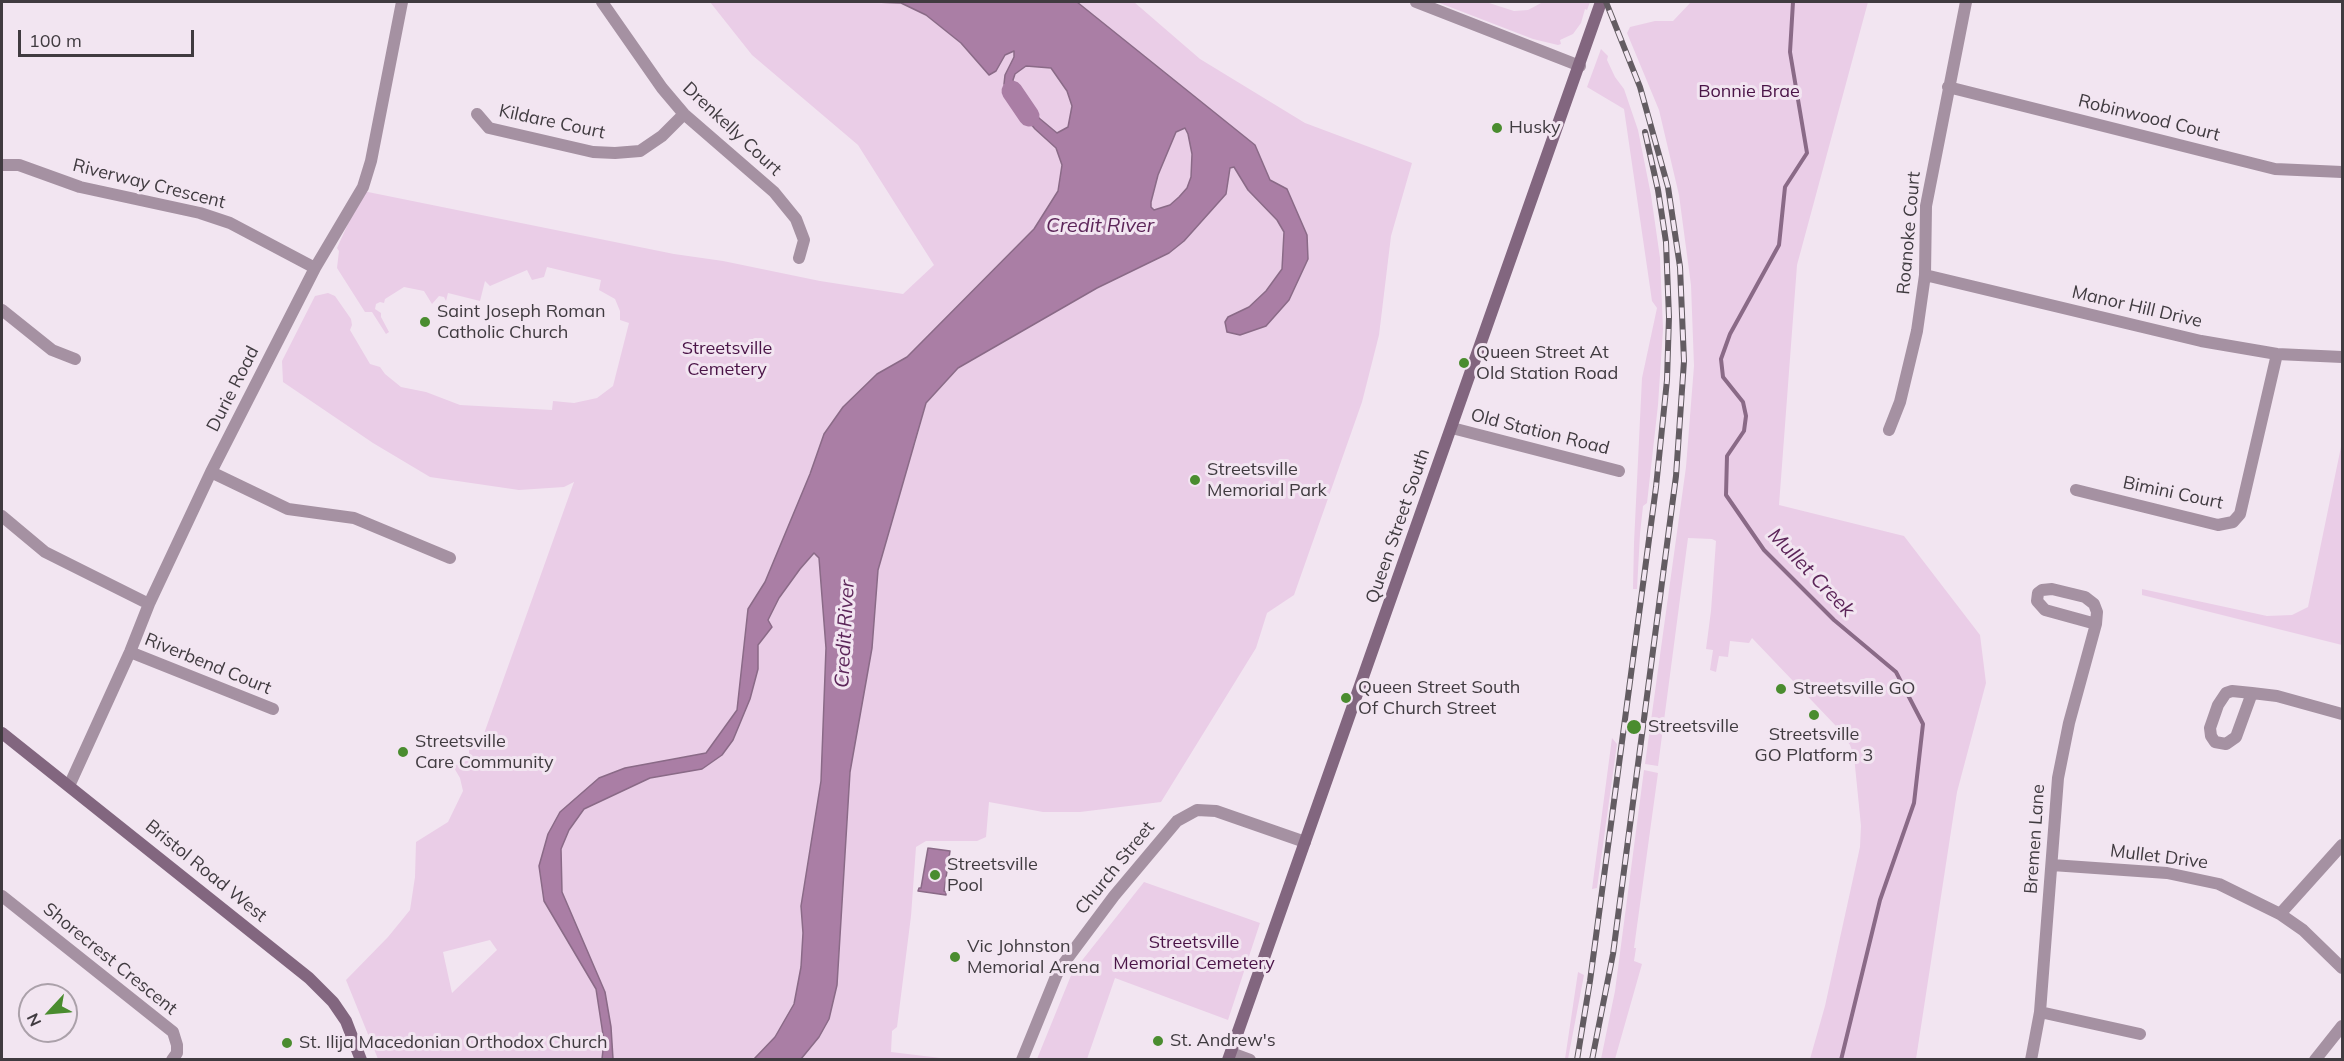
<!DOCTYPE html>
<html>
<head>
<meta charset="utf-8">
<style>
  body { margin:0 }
  #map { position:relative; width:2344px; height:1061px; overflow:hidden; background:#f2e5f1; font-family:Mulish,sans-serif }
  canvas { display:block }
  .frame { position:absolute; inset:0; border:3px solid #403b40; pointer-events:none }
  .north { position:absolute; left:18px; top:983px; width:60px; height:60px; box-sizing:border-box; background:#f2e5f1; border:2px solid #aba1aa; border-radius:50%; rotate:244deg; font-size:16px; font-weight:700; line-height:24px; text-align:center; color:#403b40 }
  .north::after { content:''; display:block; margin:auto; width:21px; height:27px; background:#4a8c2f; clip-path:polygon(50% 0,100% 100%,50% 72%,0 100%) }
  .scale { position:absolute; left:18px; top:30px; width:176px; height:27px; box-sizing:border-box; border:3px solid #403b40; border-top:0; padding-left:8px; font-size:18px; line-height:21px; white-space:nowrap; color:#403b40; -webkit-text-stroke:4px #f2e5f1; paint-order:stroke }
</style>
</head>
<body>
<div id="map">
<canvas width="2344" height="1061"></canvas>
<div class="frame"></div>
<div class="north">N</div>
<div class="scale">100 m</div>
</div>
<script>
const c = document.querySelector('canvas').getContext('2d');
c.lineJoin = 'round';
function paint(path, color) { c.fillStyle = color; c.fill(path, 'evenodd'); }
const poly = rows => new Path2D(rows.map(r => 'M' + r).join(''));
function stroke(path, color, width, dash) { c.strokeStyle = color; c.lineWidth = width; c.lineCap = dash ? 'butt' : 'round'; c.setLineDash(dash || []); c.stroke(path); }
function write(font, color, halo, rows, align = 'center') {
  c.font = font + ' Mulish,sans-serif'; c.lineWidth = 6; c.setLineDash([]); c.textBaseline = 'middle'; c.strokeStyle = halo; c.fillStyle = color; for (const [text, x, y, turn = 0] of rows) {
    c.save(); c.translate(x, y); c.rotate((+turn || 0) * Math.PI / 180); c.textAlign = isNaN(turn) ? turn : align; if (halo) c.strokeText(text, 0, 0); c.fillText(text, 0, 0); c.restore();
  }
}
paint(poly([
  [710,2,901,3,926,15,961,43,989,75,996,71,1005,55,1015,50,1014,57,1005,76,1013,80,1015,74,1026,66,1051,68,1067,91,1072,106,1068,127,1057,133,1039,118,1029,122,1056,148,1062,165,1058,191,1034,229,907,357,877,374,843,407,824,434,810,474,765,582,748,609,737,710,706,753,670,759,560,812,544,901,596,989,604,1041,602,1059,378,1059,346,980,388,937,410,910,415,877,416,842,448,822,463,791,460,778,453,766,469,760,469,746,481,742,574,482,564,487,519,490,430,477,373,443,283,382,282,361,315,296,328,293,335,296,351,319,352,325,350,330,370,364,380,367,385,374,401,387,426,392,460,405,552,410,553,401,574,403,597,398,613,386,629,323,620,320,620,311,615,299,599,290,601,280,547,267,544,277,532,280,527,270,490,286,485,281,480,301,448,293,446,301,444,297,439,296,432,304,424,291,404,287,385,299,384,303,380,302,376,304,375,309,381,313,381,317,389,332,386,334,372,312,365,312,337,268,339,251,337,248,363,191,674,254,723,261,820,281,903,294,934,265,858,145,752,55],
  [490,940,497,950,452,993,443,952],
  [1077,2,1134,2,1200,59,1305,123,1412,163,1391,236,1379,335,1362,402,1294,595,1267,613,1256,648,1161,802,1080,812,1043,812,989,802,986,837,977,841,926,841,916,847,911,916,897,1027,892,1031,891,1052,949,1059,613,1059,611,1027,605,992,562,892,561,849,569,830,584,809,650,778,702,769,722,755,758,669,758,645,772,628,768,620,779,598,800,569,814,553,819,557,915,445,926,403,958,368,1097,288,1169,253,1184,241,1226,194,1230,168,1234,167,1248,190,1277,220,1284,232,1282,268,1266,291,1249,307,1228,317,1289,300,1308,259,1307,235,1287,190,1270,180,1255,145],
  [1437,2,1486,2,1514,11,1528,10,1543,2,1590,2,1587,10,1585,9,1581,23,1573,34,1560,40,1561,44,1558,45,1533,39],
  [1691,2,1868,2,1797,265,1779,505,1904,536,1980,635,1986,683,1957,792,1916,1059,1810,1059,1825,1006,1860,847,1861,826,1854,756,1850,745,1836,726,1752,638,1749,643,1730,641,1728,657,1719,656,1716,672,1710,670,1713,650,1706,649,1711,611,1716,541,1712,539,1688,538,1658,766,1645,764,1686,467,1694,366,1691,285,1679,195,1659,110,1627,33,1630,27,1655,21,1673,21],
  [1601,49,1608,56,1607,60,1615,77,1624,89,1638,130,1651,195,1660,258,1663,329,1658,405,1647,503,1643,506,1640,534,1637,589,1633,589,1634,543,1642,378,1657,308,1652,301,1624,109,1587,87],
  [1185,128,1188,134,1192,154,1192,177,1187,188,1179,197,1170,205,1154,210,1151,207,1151,202,1158,175,1176,132],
  [2342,442,2342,645,2142,595,2142,589,2267,616,2292,615,2308,607],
  [1612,738,1617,744,1597,888,1592,889],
  [1644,770,1658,773,1634,948,1636,948,1634,961,1642,964,1615,1059,1601,1059,1615,991],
  [1144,882,1260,923,1228,1020,1115,978,1087,1059,1037,1059,1072,973],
  [1578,972,1584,975,1568,1059,1565,1059]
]), '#eacde7');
const water = poly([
  [875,2,1077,2,1255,145,1270,180,1287,189,1307,235,1308,259,1289,300,1266,326,1240,335,1227,332,1225,322,1228,317,1249,307,1266,291,1282,269,1284,232,1277,220,1248,190,1234,167,1230,168,1226,194,1184,241,1169,253,1097,288,958,368,926,403,878,570,872,648,850,772,837,985,829,1019,819,1037,801,1059,754,1059,775,1037,794,1004,801,967,803,933,801,906,821,781,826,648,819,558,814,553,800,569,779,598,768,620,772,627,758,645,758,669,750,699,733,740,722,755,702,769,650,778,584,809,569,830,561,849,562,892,605,992,611,1027,613,1059,602,1059,604,1041,596,989,544,901,539,866,548,834,560,812,599,778,625,768,706,753,737,710,748,609,765,582,810,474,824,434,843,407,877,374,907,357,1034,229,1058,191,1062,165,1056,148,1035,129,1026,118,1033,115,1039,118,1057,133,1068,127,1072,106,1067,91,1051,68,1026,66,1015,74,1013,80,1014,91,1009,91,1004,84,1005,75,1014,57,1014,51,1005,55,996,71,989,75,961,43,926,15,901,3,875,2],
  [1185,128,1188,134,1192,154,1191,177,1187,188,1179,197,1170,205,1154,210,1151,207,1151,202,1158,175,1176,132,1185,128],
  [928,848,950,851,944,891,946,892,946,895,918,891,919,888,921,888,928,848]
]);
paint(water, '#aa7ea5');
stroke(water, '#8a6a87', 1.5);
stroke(poly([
  [1793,2,1790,52,1807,153,1785,187,1779,245,1730,334,1721,359,1723,377,1743,402,1746,416,1744,431,1727,456,1726,495,1764,550,1834,620,1896,672,1923,724,1914,803,1880,900,1841,1060]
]), '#8a6a87', 4);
stroke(poly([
  [1012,91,1029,116]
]), '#aa7ea5', 21);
stroke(poly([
  [602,2,662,88,684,114,774,192,796,219,804,240,799,258],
  [1416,2,1580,66],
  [1948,87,2275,169,2342,172],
  [477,114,489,128,593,152,615,153,640,151,662,136,684,114],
  [2,165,19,165,80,187,200,213,230,223,315,268],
  [1925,275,2201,341,2277,354,2342,357],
  [2,310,52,350,75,359],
  [1452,428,1619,471],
  [1889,430,1900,402,1917,331,1925,275,1926,206,1966,2],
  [211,472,288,509,354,518,450,558],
  [2076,490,2218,525,2233,522,2240,514,2277,354],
  [2,516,45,552,149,604],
  [130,652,273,709],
  [2252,693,2236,737,2226,744,2215,742,2211,736,2210,728,2218,705,2226,693,2232,691,2252,693,2277,696,2342,714],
  [69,786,130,652,149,604,211,472,315,268,363,187,371,161,402,2],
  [2052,865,2167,873,2219,884,2280,914,2303,930,2342,968],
  [2,896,173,1032,177,1045,177,1053,172,1060],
  [2280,914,2342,845],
  [2040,1012,2140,1034],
  [1231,1053,1250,1060],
  [1022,1060,1057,974,1064,963,1114,896,1177,821,1197,810,1216,811,1305,842],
  [2031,1060,2040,1012,2058,778,2069,723,2096,624,2097,612,2094,604,2085,597,2052,589,2042,590,2038,593,2037,601,2045,610,2096,624],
  [2315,1060,2342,1026]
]), '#a591a2', 12);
stroke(poly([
  [2,733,309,978,333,1002,346,1021,361,1060],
  [1228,1060,1601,2]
]), '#82667f', 12);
const rail = poly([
  [1577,1060,1590,981,1656,487,1667,380,1669,317,1666,242,1658,190,1645,132],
  [1592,1060,1613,954,1676,476,1684,361,1680,267,1668,187,1640,87,1606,2]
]);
stroke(rail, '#635c62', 6);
stroke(rail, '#f2e5f1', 4, [11]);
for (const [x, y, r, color] of [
  [1497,128,6,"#4a8c2f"],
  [425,322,6,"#4a8c2f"],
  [1464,363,6,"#4a8c2f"],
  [1195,480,6,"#4a8c2f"],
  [1781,689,6,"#4a8c2f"],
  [1346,698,6,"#4a8c2f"],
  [1814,715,6,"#4a8c2f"],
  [1634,727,8,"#4a8c2f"],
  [403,752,6,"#4a8c2f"],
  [935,875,6,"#4a8c2f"],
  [955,957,6,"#4a8c2f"],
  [1158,1041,6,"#4a8c2f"],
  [287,1043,6,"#4a8c2f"]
]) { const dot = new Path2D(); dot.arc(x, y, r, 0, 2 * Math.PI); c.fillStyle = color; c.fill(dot); stroke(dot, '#f2e5f1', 2); }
write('18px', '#4a1447', '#f2e5f1', [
  ["Bonnie Brae",1749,92],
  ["Streetsville",727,349],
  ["Cemetery",727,370],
  ["Streetsville",1194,943],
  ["Memorial Cemetery",1194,964]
]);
write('18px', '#403b40', '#f2e5f1', [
  ["Robinwood Court",2149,118,14],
  ["Kildare Court",552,122,12],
  ["Drenkelly Court",732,129,43],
  ["Riverway Crescent",149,184,14],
  ["Roanoke Court",1909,233,-85],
  ["Manor Hill Drive",2137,307,13],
  ["Durie Road",233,389,-63],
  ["Old Station Road",1540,432,14],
  ["Bimini Court",2173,493,12],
  ["Queen Street South",1398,526,-71],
  ["Riverbend Court",208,664,22],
  ["Bremen Lane",2035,839,-86],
  ["Mullet Drive",2159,857,7],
  ["Church Street",1115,868,-51],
  ["Bristol Road West",206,871,39],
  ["Shorecrest Crescent",110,959,39]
]);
write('18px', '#403b40', '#f2e5f1', [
  ["Husky",1509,128],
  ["Saint Joseph Roman",437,312],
  ["Catholic Church",437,333],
  ["Queen Street At",1476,353],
  ["Old Station Road",1476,374],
  ["Streetsville",1207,470],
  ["Memorial Park",1207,491],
  ["Queen Street South",1358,688],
  ["Of Church Street",1358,709],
  ["Streetsville GO",1793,689],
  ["Streetsville",1648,727],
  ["Streetsville",1814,735,"center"],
  ["GO Platform 3",1814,756,"center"],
  ["Streetsville",415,742],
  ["Care Community",415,763],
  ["Streetsville",947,865],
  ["Pool",947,886],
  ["Vic Johnston",967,947],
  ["Memorial Arena",967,968],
  ["St. Andrew's",1170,1041],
  ["St. Ilija Macedonian Orthodox Church",299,1043]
], 'left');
write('italic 20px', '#5c2559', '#f2e5f1', [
  ["Credit River",1100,226],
  ["Mullet Creek",1811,573,46],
  ["Credit River",845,634,-87]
]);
</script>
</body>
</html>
